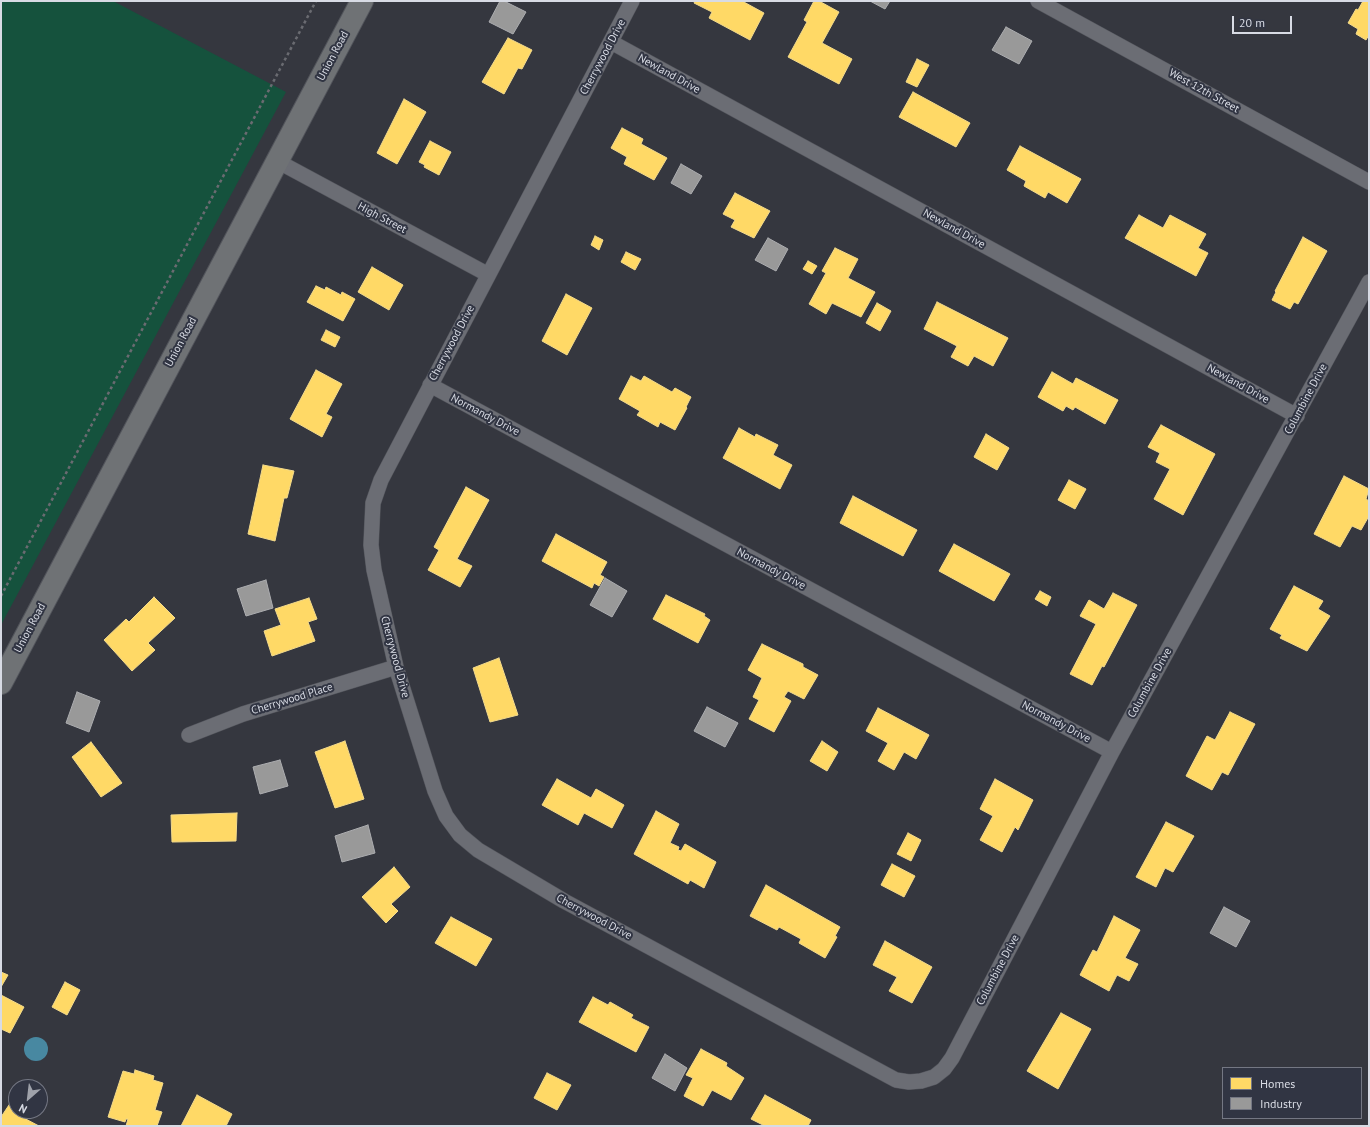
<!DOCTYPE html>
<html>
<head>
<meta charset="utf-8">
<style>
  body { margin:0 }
  #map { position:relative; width:1370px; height:1127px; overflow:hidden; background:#35373f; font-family:"PT Sans",sans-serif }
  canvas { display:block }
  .frame { position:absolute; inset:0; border:2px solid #d8dbe4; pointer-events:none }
  .legend { position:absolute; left:1222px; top:1067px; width:140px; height:52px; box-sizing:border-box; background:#313543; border:1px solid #747783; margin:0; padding:5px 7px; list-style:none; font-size:12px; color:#d8dbe4 }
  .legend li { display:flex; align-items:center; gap:8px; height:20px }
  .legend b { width:20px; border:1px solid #747783 }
  .north { position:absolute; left:8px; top:1079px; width:40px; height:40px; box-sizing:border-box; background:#313543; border:1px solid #747783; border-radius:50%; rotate:208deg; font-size:11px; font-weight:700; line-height:16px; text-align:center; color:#d8dbe4 }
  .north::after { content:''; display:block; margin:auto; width:14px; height:18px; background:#9fa2aa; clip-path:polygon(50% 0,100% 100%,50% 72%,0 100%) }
  .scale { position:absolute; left:1232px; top:16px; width:60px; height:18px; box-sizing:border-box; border:2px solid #d8dbe4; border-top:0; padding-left:5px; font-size:12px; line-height:14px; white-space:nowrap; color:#d8dbe4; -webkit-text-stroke:3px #313543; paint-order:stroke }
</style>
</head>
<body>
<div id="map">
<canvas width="1370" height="1127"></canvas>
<div class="frame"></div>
<ul class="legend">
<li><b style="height:11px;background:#ffd966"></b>Homes</li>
<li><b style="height:11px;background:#999"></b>Industry</li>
</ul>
<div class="north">N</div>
<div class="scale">20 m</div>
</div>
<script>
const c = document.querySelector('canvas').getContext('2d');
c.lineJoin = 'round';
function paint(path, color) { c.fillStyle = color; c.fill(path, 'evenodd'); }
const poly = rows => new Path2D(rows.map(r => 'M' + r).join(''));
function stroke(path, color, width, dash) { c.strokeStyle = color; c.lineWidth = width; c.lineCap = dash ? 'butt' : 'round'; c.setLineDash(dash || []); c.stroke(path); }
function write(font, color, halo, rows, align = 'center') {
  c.font = font + ' "PT Sans",sans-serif'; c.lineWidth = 4; c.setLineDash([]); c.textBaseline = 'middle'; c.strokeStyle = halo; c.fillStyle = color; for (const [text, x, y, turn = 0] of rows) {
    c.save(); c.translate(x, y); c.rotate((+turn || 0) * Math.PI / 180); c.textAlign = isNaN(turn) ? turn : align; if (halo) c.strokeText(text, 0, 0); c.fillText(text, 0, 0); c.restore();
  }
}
paint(poly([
  [1,1,113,1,286,92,1,625]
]), '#15523d');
paint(poly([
  '24 1049a12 12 0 1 1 24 0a12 12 0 1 1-24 0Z'
]), '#4888a1');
const homes = poly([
  [695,1,742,1,764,13,750,40,709,18,712,12,694,3,695,1],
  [814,1,819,1,839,12,822,43,852,59,839,84,788,57,807,22,804,20,814,1],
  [1363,1,1369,1,1369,35,1366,40,1356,34,1358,29,1348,23,1356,9,1358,10,1363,1],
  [508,38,532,50,522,69,518,68,504,94,482,82,508,38],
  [917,59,929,65,917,87,906,82,917,59],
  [913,92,970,123,956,147,899,117,913,92],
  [404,99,426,112,397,164,377,153,404,99],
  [622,128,643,139,641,144,667,158,654,180,624,164,627,157,611,148,622,128],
  [430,141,451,152,439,175,424,167,425,165,419,162,430,141],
  [1020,146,1081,179,1067,203,1048,192,1045,198,1024,186,1026,181,1007,170,1020,146],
  [735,193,770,211,754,238,731,227,735,220,723,214,735,193],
  [1139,215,1163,228,1170,215,1206,234,1198,248,1208,253,1196,276,1125,238,1139,215],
  [595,236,603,240,599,250,591,245,595,236],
  [1303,237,1327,251,1298,304,1294,302,1290,309,1272,300,1276,292,1275,291,1303,237],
  [835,248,858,259,848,278,875,292,861,317,832,303,826,314,809,304,826,273,822,271,835,248],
  [626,252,641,259,635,270,621,262,626,252],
  [808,261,817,266,812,274,803,269,808,261],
  [372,267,403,285,389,310,358,292,372,267],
  [316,286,325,290,326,287,341,295,342,292,355,299,343,321,307,302,316,286],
  [566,294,592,308,567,355,542,341,566,294],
  [937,302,1008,338,993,366,974,356,968,366,951,357,957,346,924,329,937,302],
  [877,303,891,311,880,331,866,323,877,303],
  [326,330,340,337,335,347,321,340,326,330],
  [316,370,342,384,326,414,332,417,322,437,290,419,316,370],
  [1052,372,1073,384,1076,378,1118,400,1105,424,1075,407,1073,410,1066,406,1063,411,1038,397,1052,372],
  [631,376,641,381,644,376,672,392,675,388,691,397,686,407,687,408,675,430,660,422,658,427,637,415,640,411,619,399,631,376],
  [1161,425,1215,454,1183,515,1154,499,1170,469,1156,462,1160,453,1148,447,1161,425],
  [739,428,755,437,756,434,778,445,773,455,792,465,780,489,723,458,739,428],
  [986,434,1009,448,997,470,974,457,986,434],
  [263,465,294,471,287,498,284,498,275,541,248,534,263,465],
  [1344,476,1369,489,1366,499,1369,501,1369,516,1361,530,1352,526,1340,547,1314,534,1344,476],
  [1069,480,1086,489,1075,509,1058,500,1069,480],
  [466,487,489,500,457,559,472,566,460,587,428,570,439,550,434,547,466,487],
  [853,496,917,530,903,556,840,523,853,496],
  [556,534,607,562,600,575,604,577,599,586,594,583,592,588,542,561,556,534],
  [954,544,1010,574,994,601,939,571,954,544],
  [1294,586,1323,601,1318,609,1330,616,1307,651,1280,638,1282,635,1270,629,1294,586],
  [1040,591,1051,597,1047,606,1035,599,1040,591],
  [1113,593,1137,605,1104,667,1102,666,1092,685,1070,674,1096,624,1080,616,1089,600,1104,609,1113,593],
  [666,595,705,614,704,616,710,620,698,643,653,619,666,595],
  [154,597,175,618,148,643,155,650,132,671,104,640,126,619,129,622,154,597],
  [309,598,317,619,308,622,315,641,272,656,264,631,281,625,275,609,309,598],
  [762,644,803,664,803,667,818,675,804,699,788,691,784,697,791,701,774,732,749,719,759,700,753,697,762,678,748,670,762,644],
  [499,658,518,715,490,722,473,668,499,658],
  [878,708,929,735,916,759,904,752,894,770,878,761,888,743,866,731,878,708],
  [1230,712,1255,724,1228,775,1222,772,1212,790,1186,776,1207,736,1215,740,1230,712],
  [345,741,364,799,335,808,315,752,345,741],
  [822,741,838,752,827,771,810,761,822,741],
  [91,742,122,783,101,797,72,757,91,742],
  [557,779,591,798,596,789,624,805,612,828,584,813,578,825,542,805,557,779],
  [995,779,1033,800,1018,830,1015,827,1002,852,980,840,993,816,980,809,995,779],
  [656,811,679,824,670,843,679,847,678,850,681,851,685,844,716,862,704,888,690,880,688,884,634,854,656,811],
  [237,813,236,841,172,842,171,815,237,813],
  [1166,822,1194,836,1173,872,1165,868,1156,887,1136,877,1166,822],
  [908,833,921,840,911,861,897,854,908,833],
  [892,864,915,876,904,897,881,885,892,864],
  [394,867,410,887,391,904,398,911,386,923,362,897,394,867],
  [766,885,840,927,835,936,837,937,825,958,799,943,801,939,779,927,777,930,750,916,766,885],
  [1114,916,1140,930,1125,958,1138,964,1129,981,1117,975,1109,991,1080,975,1093,950,1097,952,1114,916],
  [451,917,492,939,476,966,435,943,451,917],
  [885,941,932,967,912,1003,889,991,897,977,873,965,885,941],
  [1,972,8,975,1,987,1,972],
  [65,982,80,990,67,1015,52,1007,65,982],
  [1,995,24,1007,10,1033,1,1029,1,995],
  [593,997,608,1005,610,1002,633,1015,631,1018,649,1027,636,1052,579,1022,593,997],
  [1061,1013,1091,1029,1058,1089,1027,1071,1061,1013],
  [701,1049,727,1063,726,1066,744,1078,731,1100,712,1090,703,1106,684,1096,693,1078,686,1075,701,1049],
  [135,1070,154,1076,153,1080,163,1083,155,1110,162,1112,157,1126,126,1126,128,1119,126,1119,125,1122,108,1117,123,1071,134,1074,135,1070],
  [547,1073,571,1085,557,1110,534,1098,547,1073],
  [197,1095,232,1114,226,1126,181,1126,197,1095],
  [765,1095,811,1120,808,1126,765,1126,751,1119,765,1095],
  [13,1099,16,1101,16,1111,23,1111,20,1116,39,1126,1,1126,1,1117,13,1099]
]);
paint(homes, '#ffd966');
stroke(homes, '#f3da8c', 1);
const industry = poly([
  [500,1,504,1,526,12,513,34,489,22,500,1],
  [870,1,890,1,885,9,870,1],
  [1006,27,1032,41,1019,64,992,50,1006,27],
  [681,164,702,176,691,194,671,183,681,164],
  [768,238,788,249,776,271,755,260,768,238],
  [605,578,627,591,612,617,590,605,605,578],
  [266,580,273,608,246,616,237,589,266,580],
  [77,692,100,701,89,732,66,723,77,692],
  [707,707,738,723,725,747,694,731,707,707],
  [280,760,288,786,260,794,253,767,280,760],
  [368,825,375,853,342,862,335,836,368,825],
  [1224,907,1250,921,1236,947,1210,933,1224,907],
  [665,1054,687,1068,675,1091,652,1078,665,1054]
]);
paint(industry, '#999');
stroke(industry, '#acadb0', 1);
const street = poly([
  [632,1,381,480,373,503,371,545,374,570,396,667,435,791,446,816,460,835,478,850,564,901,896,1080,909,1082,921,1081,934,1077,944,1069,952,1058,1112,752,1369,282],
  [1038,1,1369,182],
  [611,42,1297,416],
  [277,161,487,274],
  [430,385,1112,752],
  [189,735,243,714,396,667]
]);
const secondary = poly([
  [1,683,362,1]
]);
stroke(street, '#52545b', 16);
stroke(secondary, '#52545b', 24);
stroke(poly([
  [1,596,316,1]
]), '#6a6b71', 2.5, [3, 3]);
stroke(street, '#6b6d74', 15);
stroke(secondary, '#6f7275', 22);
write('11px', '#d8dbe4', '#313543', [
  ["Union Road",333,56,-62],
  ["Cherrywood Drive",603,57,-62],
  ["Newland Drive",669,74,29],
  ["West 12th Street",1204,91,29],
  ["High Street",382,218,28],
  ["Newland Drive",954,229,29],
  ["Union Road",181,342,-62],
  ["Cherrywood Drive",452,343,-62],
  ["Newland Drive",1238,384,29],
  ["Columbine Drive",1306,399,-62],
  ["Normandy Drive",485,415,28],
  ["Normandy Drive",771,569,28],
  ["Union Road",30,628,-62],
  ["Cherrywood Drive",395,657,75],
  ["Columbine Drive",1150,683,-61],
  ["Cherrywood Place",292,699,-17],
  ["Normandy Drive",1056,722,28],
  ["Cherrywood Drive",594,917,28],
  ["Columbine Drive",998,970,-62]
]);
</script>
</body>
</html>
